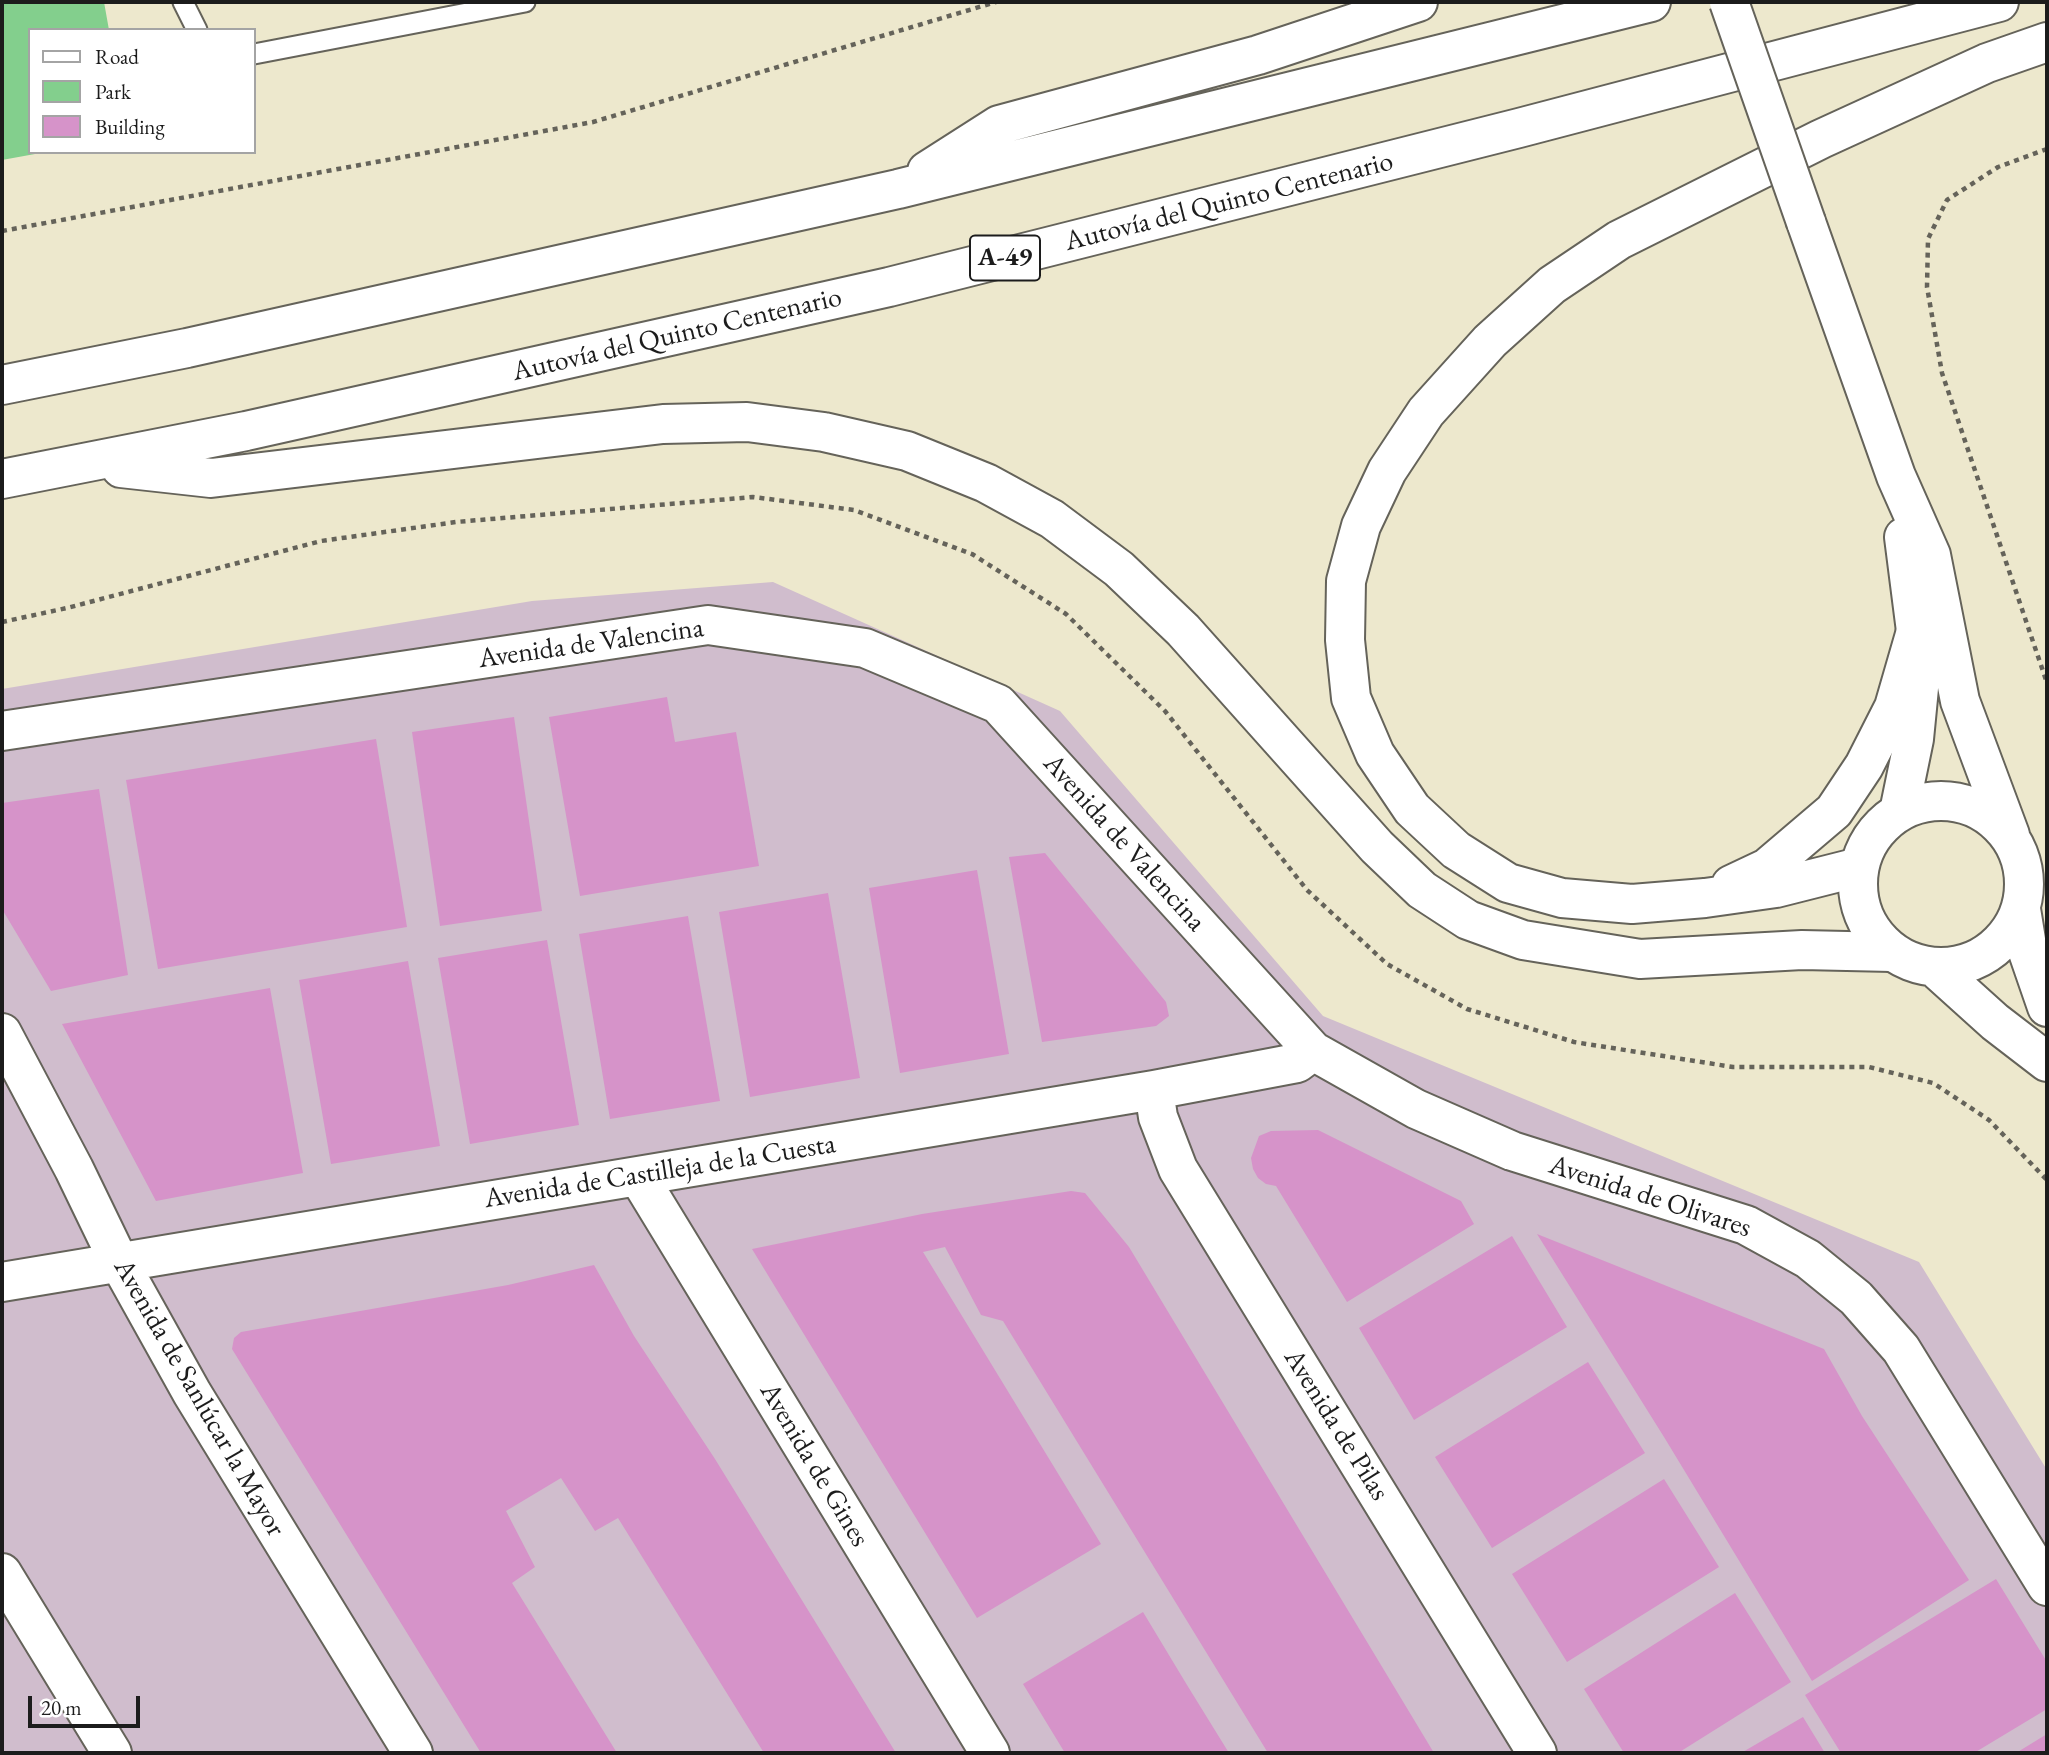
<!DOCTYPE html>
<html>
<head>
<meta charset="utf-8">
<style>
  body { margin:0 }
  #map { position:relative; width:2049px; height:1755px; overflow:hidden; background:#ede8cd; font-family:"EB Garamond",serif }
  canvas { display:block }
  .frame { position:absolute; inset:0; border:4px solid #1c1c1c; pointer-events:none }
  .legend { position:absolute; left:28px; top:28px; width:228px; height:126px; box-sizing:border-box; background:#fff; border:2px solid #a4a4a4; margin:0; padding:9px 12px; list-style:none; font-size:21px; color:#1c1c1c }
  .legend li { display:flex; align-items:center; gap:14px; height:35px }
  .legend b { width:35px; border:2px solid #a4a4a4 }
  .scale { position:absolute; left:28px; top:1696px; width:112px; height:32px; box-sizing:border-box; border:4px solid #1c1c1c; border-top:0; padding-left:9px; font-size:21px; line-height:24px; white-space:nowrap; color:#1c1c1c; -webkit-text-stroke:5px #fff; paint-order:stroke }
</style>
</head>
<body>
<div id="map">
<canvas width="2049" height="1755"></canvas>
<div class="frame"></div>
<ul class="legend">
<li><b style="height:9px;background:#fff"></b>Road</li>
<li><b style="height:19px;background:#83cf8d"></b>Park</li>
<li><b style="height:19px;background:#d693c9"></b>Building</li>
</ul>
<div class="scale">20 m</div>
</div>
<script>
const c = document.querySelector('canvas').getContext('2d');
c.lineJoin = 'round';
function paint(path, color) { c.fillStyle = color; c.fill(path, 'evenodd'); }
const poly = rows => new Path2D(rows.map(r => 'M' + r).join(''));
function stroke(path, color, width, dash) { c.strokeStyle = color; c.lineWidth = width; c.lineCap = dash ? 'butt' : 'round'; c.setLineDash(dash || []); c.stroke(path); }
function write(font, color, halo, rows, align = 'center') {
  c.font = font + ' "EB Garamond",serif'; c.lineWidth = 6; c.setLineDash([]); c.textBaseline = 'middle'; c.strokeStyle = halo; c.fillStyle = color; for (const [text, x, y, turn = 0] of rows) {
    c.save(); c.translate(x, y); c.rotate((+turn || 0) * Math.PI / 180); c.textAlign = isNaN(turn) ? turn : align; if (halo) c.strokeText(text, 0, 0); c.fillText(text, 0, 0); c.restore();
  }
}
paint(poly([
  [773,582,1060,711,1323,1016,1919,1262,2047,1470,2047,1753,2,1753,2,689,532,601]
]), '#d0bdcd');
paint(poly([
  [2,2,104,2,109,30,30,30,30,152,46,152,2,160]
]), '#83cf8d');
paint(poly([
  [667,697,675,742,736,732,759,866,580,896,549,717],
  [514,717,542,911,440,926,412,732],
  [376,739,407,927,158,969,126,780],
  [99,789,128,975,51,991,2,909,2,803],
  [1045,853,1166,1002,1169,1016,1156,1026,1042,1042,1009,857],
  [977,870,1009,1054,900,1073,869,888],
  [828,893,860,1078,750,1097,719,912],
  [688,916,720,1101,610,1119,579,934],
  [547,940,579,1125,470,1144,438,958],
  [408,961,440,1146,331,1164,299,980],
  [270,988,303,1173,156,1201,62,1024],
  [1318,1130,1461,1201,1474,1224,1347,1302,1276,1186,1266,1184,1258,1178,1253,1169,1251,1158,1259,1136,1271,1131],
  [1071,1191,1085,1193,1129,1247,1434,1753,1268,1753,1003,1321,981,1315,945,1247,923,1252,1101,1544,977,1618,752,1249,922,1214],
  [1537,1234,1824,1349,1862,1416,1969,1580,1812,1681,1664,1437],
  [1512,1236,1567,1327,1414,1420,1359,1328],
  [594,1265,634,1336,715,1459,896,1753,764,1753,618,1518,595,1531,561,1478,506,1511,535,1567,512,1583,617,1753,481,1753,232,1349,234,1338,241,1332,508,1285],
  [1588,1362,1645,1453,1492,1548,1435,1457],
  [1664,1479,1719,1567,1567,1662,1512,1574],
  [1996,1579,2047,1662,2047,1709,1974,1753,1841,1753,1805,1695],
  [1735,1593,1791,1682,1678,1753,1624,1753,1584,1689],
  [1143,1612,1187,1685,1229,1753,1065,1753,1023,1684],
  [1803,1717,1825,1753,1741,1753],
  [2047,1734,2047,1753,2016,1753]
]), '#d693c9');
const service = poly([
  [183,2,197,30],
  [254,54,525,2]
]);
const minor = poly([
  [2,731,708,625,865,648,998,704,1313,1051,1416,1109,1512,1151,1746,1225,1808,1259,1856,1298,1901,1349,2047,1586],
  [2,1033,74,1169,119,1262,192,1393,413,1753],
  [1154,1090,1158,1117,1178,1169,1537,1753],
  [638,1176,990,1753],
  [2,1282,1154,1090,1297,1063,1313,1051],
  [2,1573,112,1753]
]);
const secondary = poly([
  [1806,222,1896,476,1931,555,1960,701,2010,835],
  '1858 884a83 83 0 1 1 166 0a83 83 0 1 1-166 0Z',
  [1899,812,1914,739,1919,688,1916,631,1904,537],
  [2021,909,2028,952,2047,1007],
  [1934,967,1995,1022,2047,1062]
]);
const motorway = poly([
  [927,171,999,125,1258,55,1418,2],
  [2,385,187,348,898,189,1651,2],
  [121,468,211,478,663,424,747,422,824,432,907,451,986,483,1052,519,1119,569,1183,630,1377,847,1422,890,1468,920,1523,940,1640,959,1802,950,1892,952],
  [2,479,246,431,889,287,1519,128,1999,2],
  [1859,867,1776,888,1705,898,1632,904,1562,898,1508,883,1456,850,1412,809,1375,754,1351,698,1345,640,1346,581,1361,526,1387,471,1426,412,1490,341,1552,285,1619,240,1821,139,1987,63,2047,42],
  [1731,885,1767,868,1834,811,1864,766,1894,707,1916,631]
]);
stroke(service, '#65635a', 23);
stroke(minor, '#65635a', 42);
stroke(secondary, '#65635a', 42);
stroke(motorway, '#65635a', 42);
stroke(poly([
  [2047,149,1998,167,1947,200,1928,239,1927,287,1942,373,2047,683],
  [2,231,593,122,996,2],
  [2,622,67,608,321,541,456,522,753,497,854,510,972,554,1066,614,1165,711,1307,890,1387,964,1467,1009,1574,1042,1733,1067,1869,1067,1933,1083,1989,1120,2047,1180]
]), '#65635a', 4.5, [5, 5]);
stroke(service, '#fff', 19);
stroke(minor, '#fff', 38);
stroke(secondary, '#fff', 38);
stroke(motorway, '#fff', 38);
const secondaryBridge = poly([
  [1729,2,1806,222]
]);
stroke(secondaryBridge, '#65635a', 42, []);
stroke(secondaryBridge, '#fff', 38);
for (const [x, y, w] of [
  [1005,258,70]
]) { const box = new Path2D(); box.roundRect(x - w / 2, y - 22.5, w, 45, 5); c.fillStyle = '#fff'; c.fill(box); stroke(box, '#1c1c1c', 2); }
write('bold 26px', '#1c1c1c', null, [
  ["A-49",1005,258]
]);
write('28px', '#1c1c1c', '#fff', [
  ["Autovía del Quinto Centenario",1229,202,-14],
  ["Autovía del Quinto Centenario",677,335,-13],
  ["Avenida de Valencina",591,644,-8],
  ["Avenida de Valencina",1124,843,48],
  ["Avenida de Castilleja de la Cuesta",660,1172,-9],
  ["Avenida de Olivares",1650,1197,18],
  ["Avenida de Sanlúcar la Mayor",199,1398,60],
  ["Avenida de Pilas",1336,1425,58],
  ["Avenida de Gines",814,1465,59]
]);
</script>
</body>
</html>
